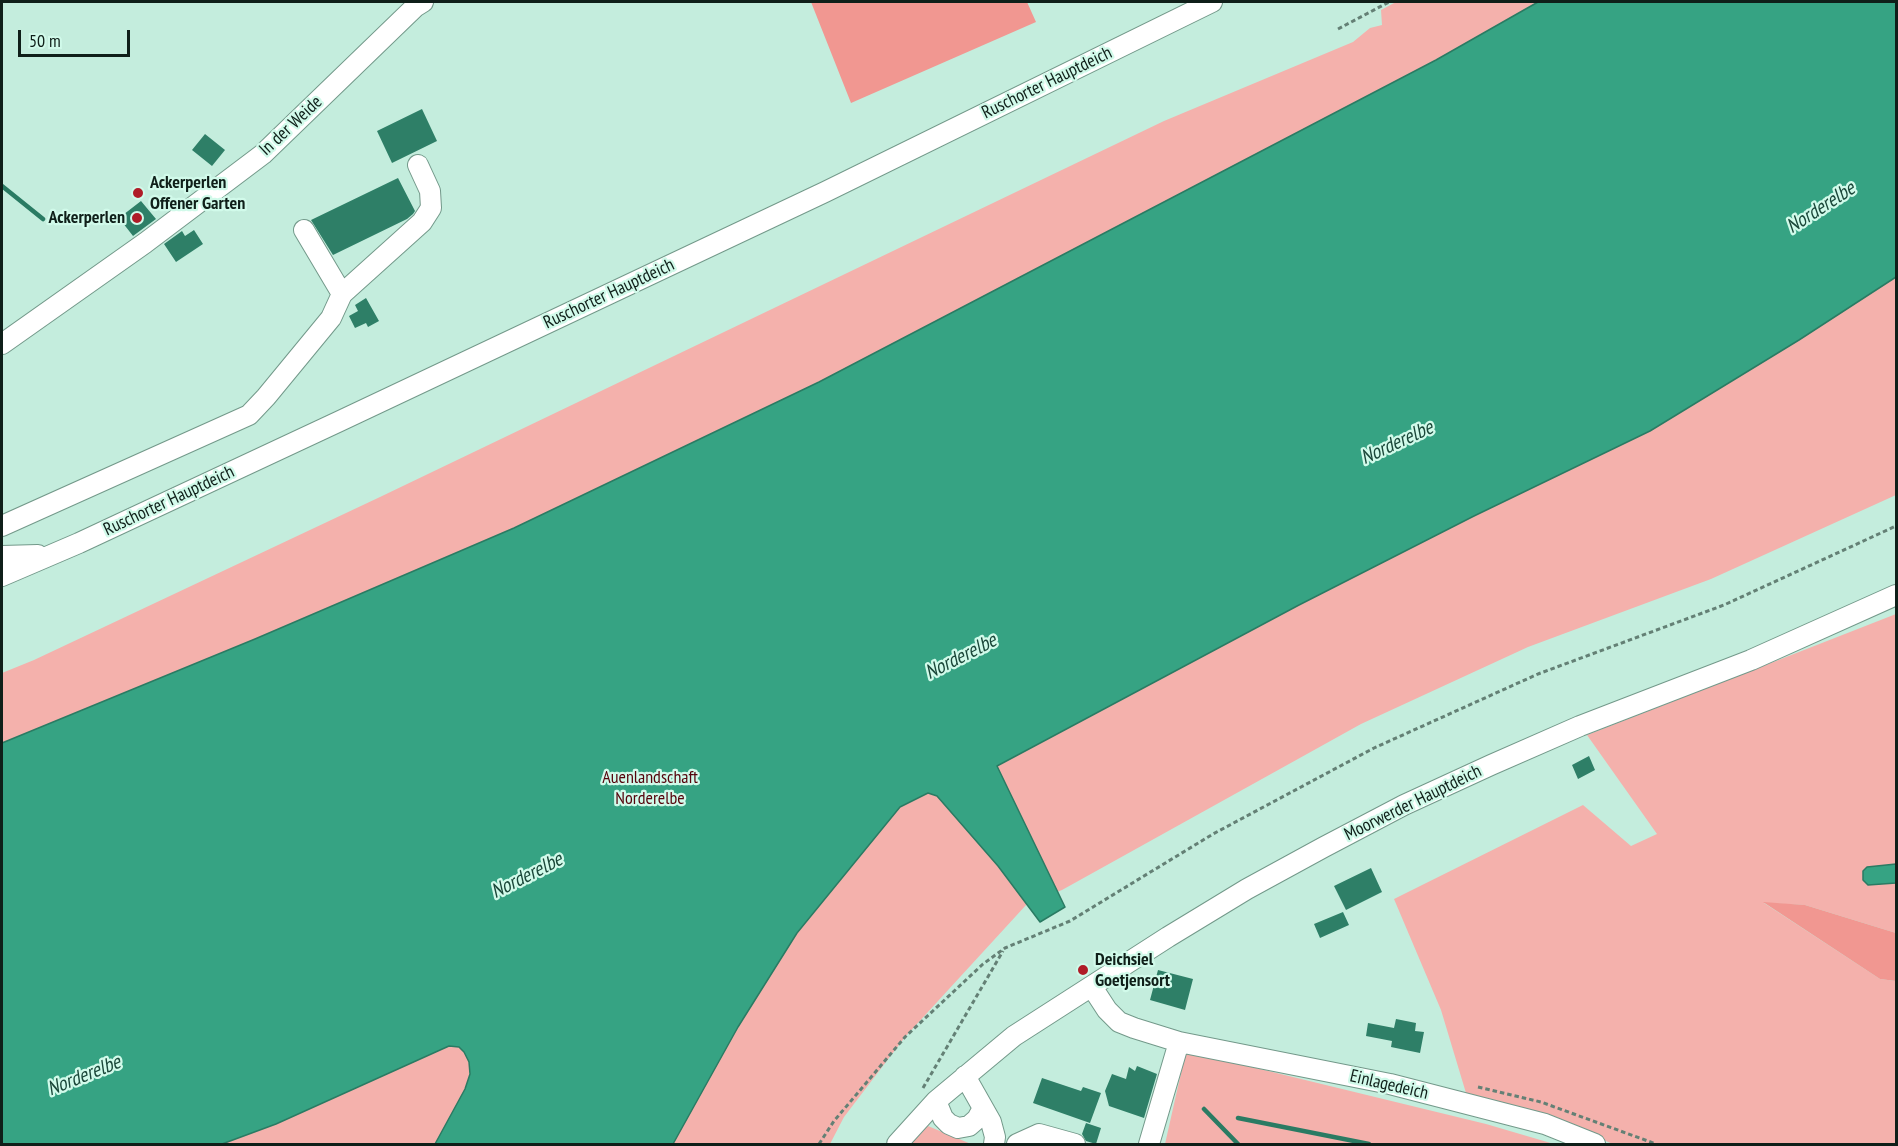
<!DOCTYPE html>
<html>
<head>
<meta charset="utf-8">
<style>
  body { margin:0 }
  #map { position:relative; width:1898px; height:1146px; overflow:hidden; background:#c4eddd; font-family:"PT Sans Narrow",sans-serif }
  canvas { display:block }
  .frame { position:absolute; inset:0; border:3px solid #0f1f19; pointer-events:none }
  .scale { position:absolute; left:18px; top:30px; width:112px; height:27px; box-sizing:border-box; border:3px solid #0f1f19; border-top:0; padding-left:8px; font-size:18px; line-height:21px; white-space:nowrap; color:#0f1f19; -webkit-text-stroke:4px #d1faea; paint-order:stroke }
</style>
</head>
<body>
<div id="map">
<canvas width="1898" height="1146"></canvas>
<div class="frame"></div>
<div class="scale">50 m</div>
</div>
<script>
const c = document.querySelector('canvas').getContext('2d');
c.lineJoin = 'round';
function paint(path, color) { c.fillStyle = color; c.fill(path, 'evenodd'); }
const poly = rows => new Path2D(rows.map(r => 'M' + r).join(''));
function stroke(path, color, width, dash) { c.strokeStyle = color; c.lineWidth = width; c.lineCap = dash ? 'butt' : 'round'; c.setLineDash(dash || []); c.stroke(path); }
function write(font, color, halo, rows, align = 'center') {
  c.font = font + ' "PT Sans Narrow",sans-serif'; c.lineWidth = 4.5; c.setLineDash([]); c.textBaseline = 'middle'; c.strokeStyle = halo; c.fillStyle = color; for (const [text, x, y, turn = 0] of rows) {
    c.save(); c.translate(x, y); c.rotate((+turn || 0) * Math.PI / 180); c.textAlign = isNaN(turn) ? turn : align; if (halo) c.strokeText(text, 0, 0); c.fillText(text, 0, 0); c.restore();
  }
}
paint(poly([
  [1396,2,1896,2,1896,495,1711,579,1528,647,1361,724,1062,890,1027,904,905,1037,844,1117,830,1144,2,1144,2,673,34,660,380,497,1164,121,1353,42,1370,28,1382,25,1381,10],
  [1896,614,1896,933,1805,905,1764,903,1880,979,1896,981,1896,1144,1613,1144,1545,1116,1466,1093,1441,1010,1394,899,1583,805,1631,846,1657,834,1587,735],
  [1186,1051,1486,1124,1554,1144,1165,1144],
  [928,1126,971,1144,908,1144]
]), '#f4b1ac');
paint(poly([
  [811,2,1027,2,1036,22,851,103],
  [1763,902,1805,905,1896,933,1896,981,1880,979]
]), '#f19791');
const water = poly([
  [1538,2,1896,2,1896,277,1799,340,1650,431,1474,516,1299,605,997,766,1065,907,1040,922,998,866,937,796,928,793,900,807,797,933,738,1027,673,1144,435,1144,465,1089,470,1074,469,1062,464,1052,459,1047,449,1046,276,1124,222,1144,2,1144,2,743,255,639,514,528,819,382,1436,60,1538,2],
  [1896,864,1896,883,1868,885,1863,880,1863,871,1867,867,1896,864]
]);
paint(water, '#36a383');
stroke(water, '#2a7b63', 1.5);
stroke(poly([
  [2,186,43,219],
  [1204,1109,1238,1144],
  [1238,1118,1369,1144]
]), '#2a7b63', 4.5);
paint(poly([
  [422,109,437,141,392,163,377,131],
  [205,134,225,150,212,166,192,150],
  [398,178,415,211,413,214,407,219,333,255,311,220],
  [141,201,156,219,133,236,119,218],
  [194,230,203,244,176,262,164,244,182,231,185,236],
  [366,298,379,321,368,327,366,323,355,328,349,316,358,311,355,305],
  [1589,756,1595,770,1578,779,1572,765],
  [1371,868,1382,892,1346,910,1334,886],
  [1343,912,1349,925,1320,938,1314,924],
  [1158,970,1193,979,1185,1010,1150,1000],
  [1396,1019,1416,1023,1415,1031,1424,1032,1420,1053,1391,1047,1392,1041,1366,1036,1368,1023,1394,1028],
  [1137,1066,1157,1074,1144,1118,1109,1106,1105,1091,1112,1074,1126,1079,1129,1067,1135,1071],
  [1042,1078,1081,1091,1083,1087,1101,1093,1090,1123,1033,1103],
  [1086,1123,1101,1128,1096,1144,1086,1141,1082,1134]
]), '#2e7f67');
const minor = poly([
  [304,230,342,294],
  [2,344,145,243,263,154,415,7,423,2],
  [2,526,249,415,266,397,331,318,342,294,422,222,431,208,430,191,418,165],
  [2,556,38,555],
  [2,576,79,543,340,421,825,192,1212,2],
  [1092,987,1107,1010,1119,1022,1134,1028,1179,1042,1390,1084,1545,1124,1595,1144],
  [965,1076,991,1122,995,1137,994,1144],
  [936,1101,943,1118,949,1124,958,1128,969,1126,977,1119,983,1108],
  [897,1144,936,1101,1014,1036,1168,937,1247,889,1324,847,1404,805,1491,765,1580,726,1751,660,1896,595],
  [1017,1144,1039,1134,1075,1144],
  [1149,1144,1179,1042]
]);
stroke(minor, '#73998a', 22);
stroke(poly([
  [1338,29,1389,2],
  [1478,1087,1541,1102,1656,1144],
  [923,1088,1003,951],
  [819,1144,834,1121,905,1037,983,964,1005,948,1070,921,1213,834,1374,748,1538,674,1724,605,1896,526]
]), '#648075', 3, [4.5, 3]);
stroke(minor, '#fff', 20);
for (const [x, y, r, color] of [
  [138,193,6,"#af1c27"],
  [137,218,6,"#af1c27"],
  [1083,970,6,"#af1c27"]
]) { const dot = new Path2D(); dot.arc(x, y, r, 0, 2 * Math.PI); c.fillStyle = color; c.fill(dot); stroke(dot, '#d1faea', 2); }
write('18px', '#0f1f19', '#d1faea', [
  ["Ruschorter Hauptdeich",1047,83,-26],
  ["In der Weide",291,126,-43],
  ["Ruschorter Hauptdeich",609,294,-25],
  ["Ruschorter Hauptdeich",169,501,-25],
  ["Moorwerder Hauptdeich",1413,803,-26],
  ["Einlagedeich",1389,1085,13]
]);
write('bold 18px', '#0f1f19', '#d1faea', [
  ["Ackerperlen",150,183],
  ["Offener Garten",150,204],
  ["Ackerperlen",125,218,"right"],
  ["Deichsiel",1095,960],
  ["Goetjensort",1095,981]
], 'left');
write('18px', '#55030b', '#d1faea', [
  ["Auenlandschaft",650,778],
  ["Norderelbe",650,799]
]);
write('italic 20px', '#1a4739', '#d1faea', [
  ["Norderelbe",1821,208,-33],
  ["Norderelbe",1397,443,-25],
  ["Norderelbe",961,657,-27],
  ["Norderelbe",527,876,-27],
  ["Norderelbe",84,1076,-22]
]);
</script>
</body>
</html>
